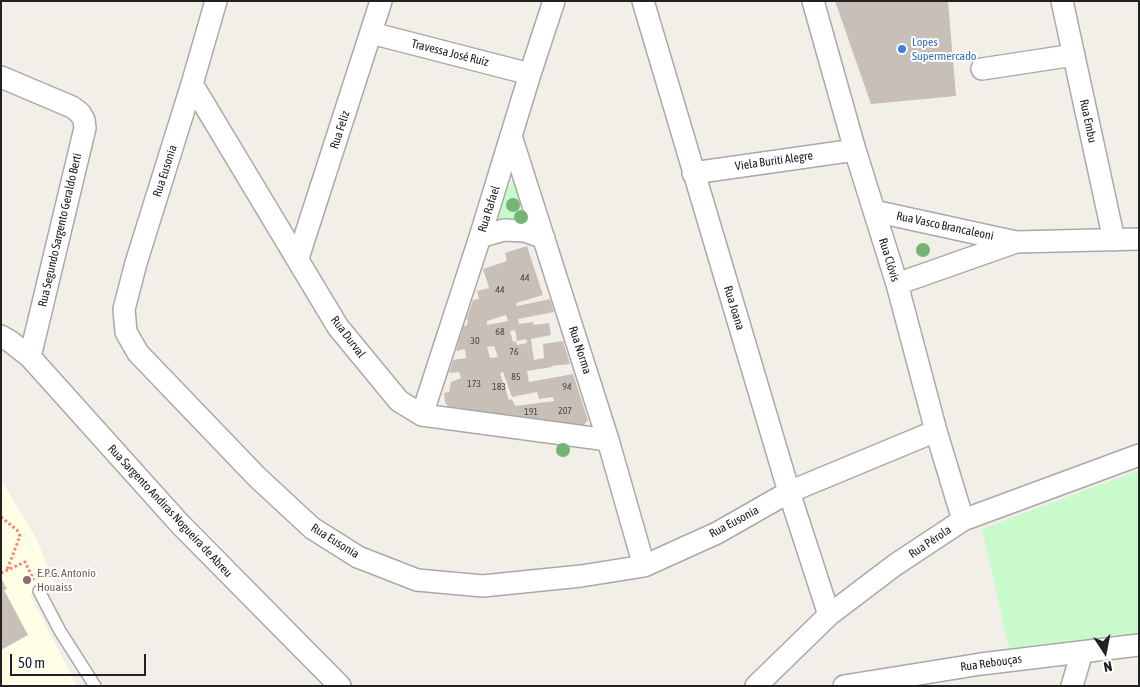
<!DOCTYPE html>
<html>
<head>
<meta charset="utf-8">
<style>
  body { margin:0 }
  #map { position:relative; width:1140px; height:687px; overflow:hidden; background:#f2efe9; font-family:"Asap Condensed",sans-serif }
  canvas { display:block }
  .frame { position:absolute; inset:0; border:2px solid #222; pointer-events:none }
  .north { position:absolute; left:1080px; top:627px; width:50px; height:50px; -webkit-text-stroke:4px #fff; paint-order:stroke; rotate:169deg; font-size:14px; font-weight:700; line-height:20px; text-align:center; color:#222 }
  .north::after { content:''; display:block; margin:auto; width:18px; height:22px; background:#222; clip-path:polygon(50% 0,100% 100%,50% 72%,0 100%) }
  .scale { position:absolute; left:10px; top:654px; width:136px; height:22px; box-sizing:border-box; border:2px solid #222; border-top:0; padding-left:6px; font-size:15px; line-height:18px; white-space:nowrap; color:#222; -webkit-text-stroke:4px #fff; paint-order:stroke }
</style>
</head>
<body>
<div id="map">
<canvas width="1140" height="687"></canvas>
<div class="frame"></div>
<div class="north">N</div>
<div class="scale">50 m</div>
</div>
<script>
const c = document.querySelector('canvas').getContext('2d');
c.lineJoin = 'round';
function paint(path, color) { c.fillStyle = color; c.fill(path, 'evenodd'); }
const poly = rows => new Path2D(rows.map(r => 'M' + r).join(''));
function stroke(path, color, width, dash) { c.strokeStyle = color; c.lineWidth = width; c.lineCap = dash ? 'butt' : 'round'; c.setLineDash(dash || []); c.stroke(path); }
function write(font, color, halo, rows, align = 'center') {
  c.font = font + ' "Asap Condensed",sans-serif'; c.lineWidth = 4; c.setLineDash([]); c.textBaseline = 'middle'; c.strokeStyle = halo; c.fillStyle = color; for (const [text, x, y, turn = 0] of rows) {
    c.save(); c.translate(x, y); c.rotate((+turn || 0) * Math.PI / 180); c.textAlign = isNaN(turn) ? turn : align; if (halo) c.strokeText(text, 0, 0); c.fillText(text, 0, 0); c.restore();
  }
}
paint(poly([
  [1,480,36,538,55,585,30,595,77,686,1,686]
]), '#ffffe5');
paint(poly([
  [512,184,516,185,519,190,527,223,497,219,496,216,505,188],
  [1139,470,1139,636,1009,648,982,529]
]), '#c8facc');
paint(poly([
  [835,1,948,1,956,96,871,104],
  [527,246,543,295,516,303,517,306,550,299,554,312,518,319,519,324,533,322,534,325,549,323,551,335,531,339,534,360,544,358,543,344,563,341,570,364,551,366,552,367,527,371,529,382,573,374,588,420,583,426,454,410,447,405,445,402,444,393,449,392,451,382,461,378,459,372,449,373,453,360,466,358,465,349,456,351,463,327,467,325,468,319,466,320,473,300,479,299,477,291,489,288,483,269,507,261,505,253],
  [506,315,508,321,487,325,487,321],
  [515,330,517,341,526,339,527,343,517,345,516,341,513,342,510,331],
  [494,346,498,357,490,358,487,347],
  [503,372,512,397,537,392,539,399,553,397,554,401,515,406,512,399,509,400,500,373],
  [1,578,7,589,4,590,28,635,1,650]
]), '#c7bfb8');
const service = poly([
  [39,591,60,631,95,686]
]);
const minor = poly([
  [216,1,192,84,136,263,124,309,126,332,138,353,257,477,312,528,358,557,417,580,483,586,581,576,644,566,717,533,789,492,936,431],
  [643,1,789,492,829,615],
  [813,1,855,150,897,284,936,431,963,520],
  [1062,1,1114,240],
  [371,33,530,74],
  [982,69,1074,55],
  [1,77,72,107,80,113,84,120,85,128,30,357],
  [192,84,338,327,399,401,422,415,608,440],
  [511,136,608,440,644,566],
  [693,173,855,150],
  [874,211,1016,242,1139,239],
  [480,237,504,230,525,231,544,238],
  [298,258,381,1],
  [897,284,1016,242],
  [1,336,11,342,30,357,180,524,340,686],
  [422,415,480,237,530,74,554,1],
  [756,686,829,615,895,565,963,520,1139,455],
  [844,686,981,664,1139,645],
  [1072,686,1082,652]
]);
stroke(service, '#a9a9a9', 14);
stroke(minor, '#a9a9a9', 24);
stroke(poly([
  [1,517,17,530,20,536,7,570],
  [1,573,25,562,34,580]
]), '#fa8072', 3, [2.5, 2.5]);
stroke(service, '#fff', 11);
stroke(minor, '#fff', 21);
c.fillStyle = '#74b475';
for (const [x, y] of [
  [513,205],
  [521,217],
  [923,250],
  [563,450]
]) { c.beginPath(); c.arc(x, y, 7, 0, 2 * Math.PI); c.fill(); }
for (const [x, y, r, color] of [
  [902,49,5,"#3f7fe0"],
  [27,580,5,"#8d6e63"]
]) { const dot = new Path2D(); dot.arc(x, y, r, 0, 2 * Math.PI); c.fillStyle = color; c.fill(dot); stroke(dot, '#fff', 2); }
write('10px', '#4b4948', null, [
  ["44",525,278],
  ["44",500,290],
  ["68",500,332],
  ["30",475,341],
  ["76",514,352],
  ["85",516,377],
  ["173",474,384],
  ["183",499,387],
  ["94",567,387],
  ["207",565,411],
  ["191",531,412]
]);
write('12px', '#366cbe', '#fff', [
  ["Lopes",912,42],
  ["Supermercado",912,56]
], 'left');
write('12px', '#222', '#fff', [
  ["Travessa José Ruíz",450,53,14],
  ["Rua Embu",1088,121,78],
  ["Rua Feliz",340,130,-72],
  ["Viela Buriti Alegre",774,161,-8],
  ["Rua Eusonia",165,171,-72],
  ["Rua Rafael",489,209,-73],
  ["Rua Vasco Brancaleoni",945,226,12],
  ["Rua Segundo Sargento Geraldo Berti",60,230,-77],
  ["Rua Clóvis",889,260,73],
  ["Rua Joana",734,308,73],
  ["Rua Durval",348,337,53],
  ["Rua Norma",580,350,72],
  ["Rua Sargento Andiras Nogueira de Abreu",170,511,47],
  ["Rua Eusonia",734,522,-28],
  ["Rua Eusonia",335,541,32],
  ["Rua Pérola",930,542,-34],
  ["Rua Rebouças",991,663,-8]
]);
write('12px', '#785e54', '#fff', [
  ["E.P.G. Antonio",37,573],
  ["Houaiss",37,587]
], 'left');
</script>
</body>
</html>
